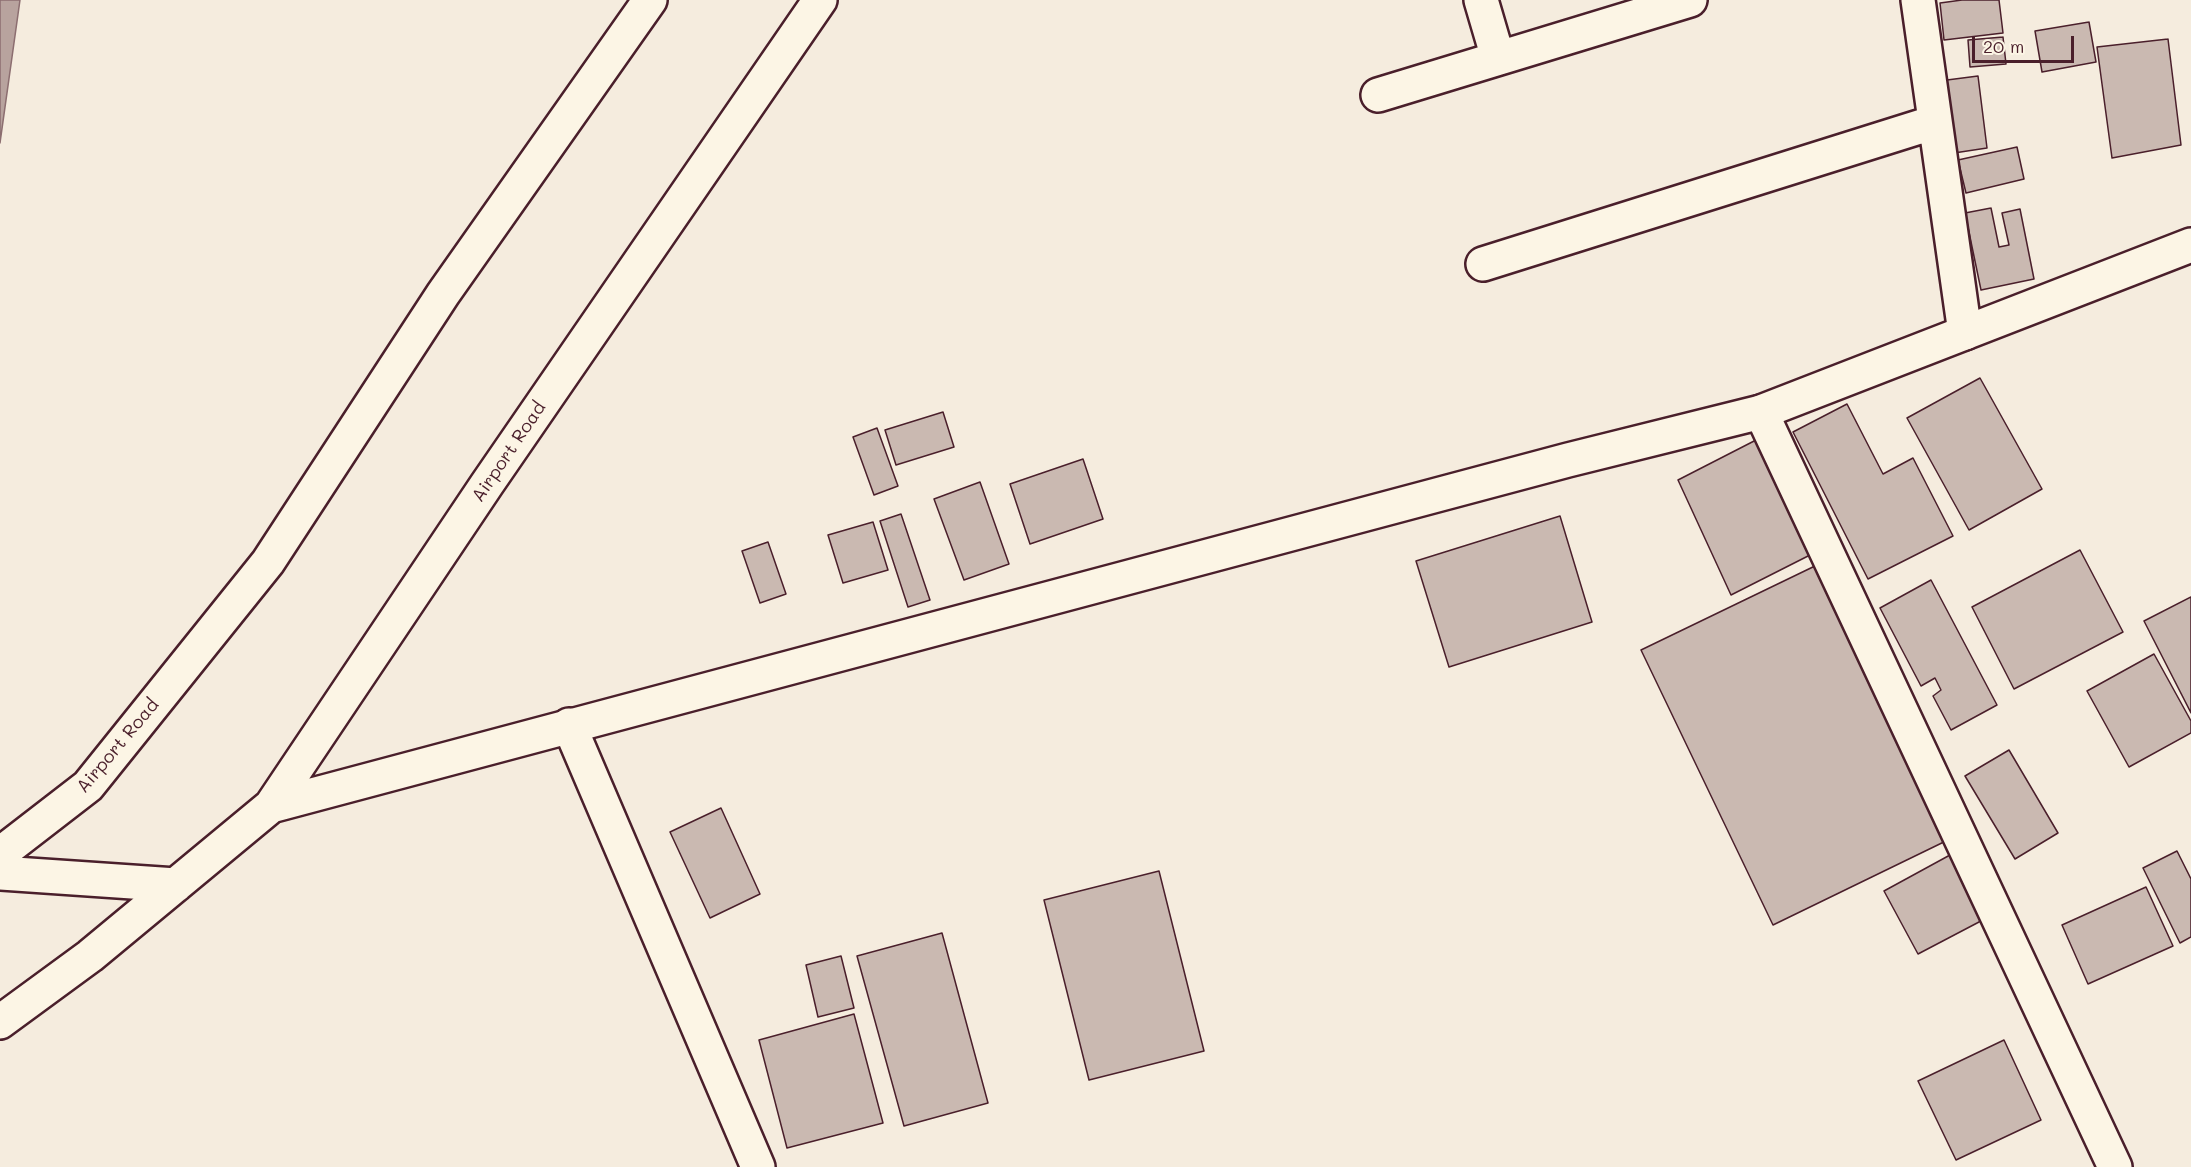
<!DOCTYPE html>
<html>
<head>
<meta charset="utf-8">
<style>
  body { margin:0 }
  #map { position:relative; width:2191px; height:1167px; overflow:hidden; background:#f5ecde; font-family:Mali,sans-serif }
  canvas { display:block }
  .scale { position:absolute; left:1972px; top:36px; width:102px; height:27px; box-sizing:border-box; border:3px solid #4a1f2b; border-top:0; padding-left:8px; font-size:18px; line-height:21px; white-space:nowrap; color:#4a1f2b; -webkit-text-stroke:4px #fcf5e5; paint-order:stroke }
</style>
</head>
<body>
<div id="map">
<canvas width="2191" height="1167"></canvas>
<div class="scale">20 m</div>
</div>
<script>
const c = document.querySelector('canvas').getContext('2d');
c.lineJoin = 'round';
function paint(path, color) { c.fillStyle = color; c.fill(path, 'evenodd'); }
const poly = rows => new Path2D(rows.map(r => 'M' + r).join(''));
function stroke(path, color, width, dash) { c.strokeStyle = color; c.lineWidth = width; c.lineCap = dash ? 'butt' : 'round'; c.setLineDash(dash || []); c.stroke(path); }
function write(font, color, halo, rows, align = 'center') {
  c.font = font + ' Mali,sans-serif'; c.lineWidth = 5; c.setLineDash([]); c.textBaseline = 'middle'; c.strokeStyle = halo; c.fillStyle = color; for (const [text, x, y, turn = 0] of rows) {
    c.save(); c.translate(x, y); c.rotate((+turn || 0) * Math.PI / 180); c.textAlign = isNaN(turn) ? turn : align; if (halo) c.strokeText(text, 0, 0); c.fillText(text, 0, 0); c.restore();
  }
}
const water = poly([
  [0,0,20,0,0,143,0,0]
]);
paint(water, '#b8a39e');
stroke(water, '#8c6e70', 1.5);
const building = poly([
  [1962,0,1999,0,2003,33,1944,40,1940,3,1962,0],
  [2089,22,2096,62,2042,72,2035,31,2089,22],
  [2003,37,2006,64,1970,67,1968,40,2003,37],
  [2168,39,2181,145,2112,158,2097,47,2168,39],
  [1978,76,1987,148,1954,153,1947,80,1978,76],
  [2017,147,2024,179,1966,193,1958,160,2017,147],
  [1991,208,1999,247,2009,245,2002,213,2020,209,2034,279,1981,290,1965,213,1991,208],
  [1980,378,2042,489,1969,530,1907,418,1980,378],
  [1847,404,1883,474,1913,458,1953,536,1868,579,1793,432,1847,404],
  [943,412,954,447,896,465,885,430,943,412],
  [877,428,898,486,874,495,853,437,877,428],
  [1758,439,1812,554,1731,595,1678,480,1758,439],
  [1083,459,1103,519,1030,544,1010,484,1083,459],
  [980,482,1009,564,964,580,934,499,980,482],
  [901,514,930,600,908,607,880,521,901,514],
  [1560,516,1592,622,1449,667,1416,561,1560,516],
  [873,522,888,570,843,583,828,535,873,522],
  [768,542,786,594,760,603,742,551,768,542],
  [2080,550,2123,632,2014,689,1972,607,2080,550],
  [1817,565,1950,839,1773,925,1641,650,1817,565],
  [1931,580,1997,705,1951,730,1933,696,1941,690,1935,678,1921,686,1880,608,1931,580],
  [2191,597,2191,713,2144,621,2191,597],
  [2154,654,2191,721,2191,733,2129,767,2087,691,2154,654],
  [2009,750,2058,833,2015,859,1965,776,2009,750],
  [721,808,760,894,710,918,670,832,721,808],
  [2177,851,2191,879,2191,937,2180,943,2143,868,2177,851],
  [1950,855,1983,916,1979,922,1918,954,1884,891,1950,855],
  [1159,871,1204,1051,1089,1080,1044,900,1159,871],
  [2146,887,2173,946,2088,984,2062,925,2146,887],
  [942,933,988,1103,904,1126,857,956,942,933],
  [841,956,854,1008,818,1017,806,965,841,956],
  [854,1014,883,1123,787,1148,759,1040,854,1014],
  [2004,1040,2041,1120,1956,1160,1918,1081,2004,1040]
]);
paint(building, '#cab9b1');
stroke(building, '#4a1f2b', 1.5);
const street = poly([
  [1481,0,1498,58],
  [1918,0,1965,333],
  [1378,95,1690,0],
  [1483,264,1935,122],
  [1761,412,2115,1167],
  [569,725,758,1167]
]);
const secondary = poly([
  [271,806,1568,460,1761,412,2191,245],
  [0,854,88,786,268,562,443,294,650,0],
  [0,873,176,885],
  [0,1022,90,956,271,806,487,484,820,0]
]);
stroke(street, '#4a1f2b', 38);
stroke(secondary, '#4a1f2b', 38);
stroke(street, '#fcf5e5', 33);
stroke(secondary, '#fcf5e5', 33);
write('18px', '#4a1f2b', '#fcf5e5', [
  ["Airport Road",509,452,-56],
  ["Airport Road",118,746,-50]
]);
</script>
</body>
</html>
